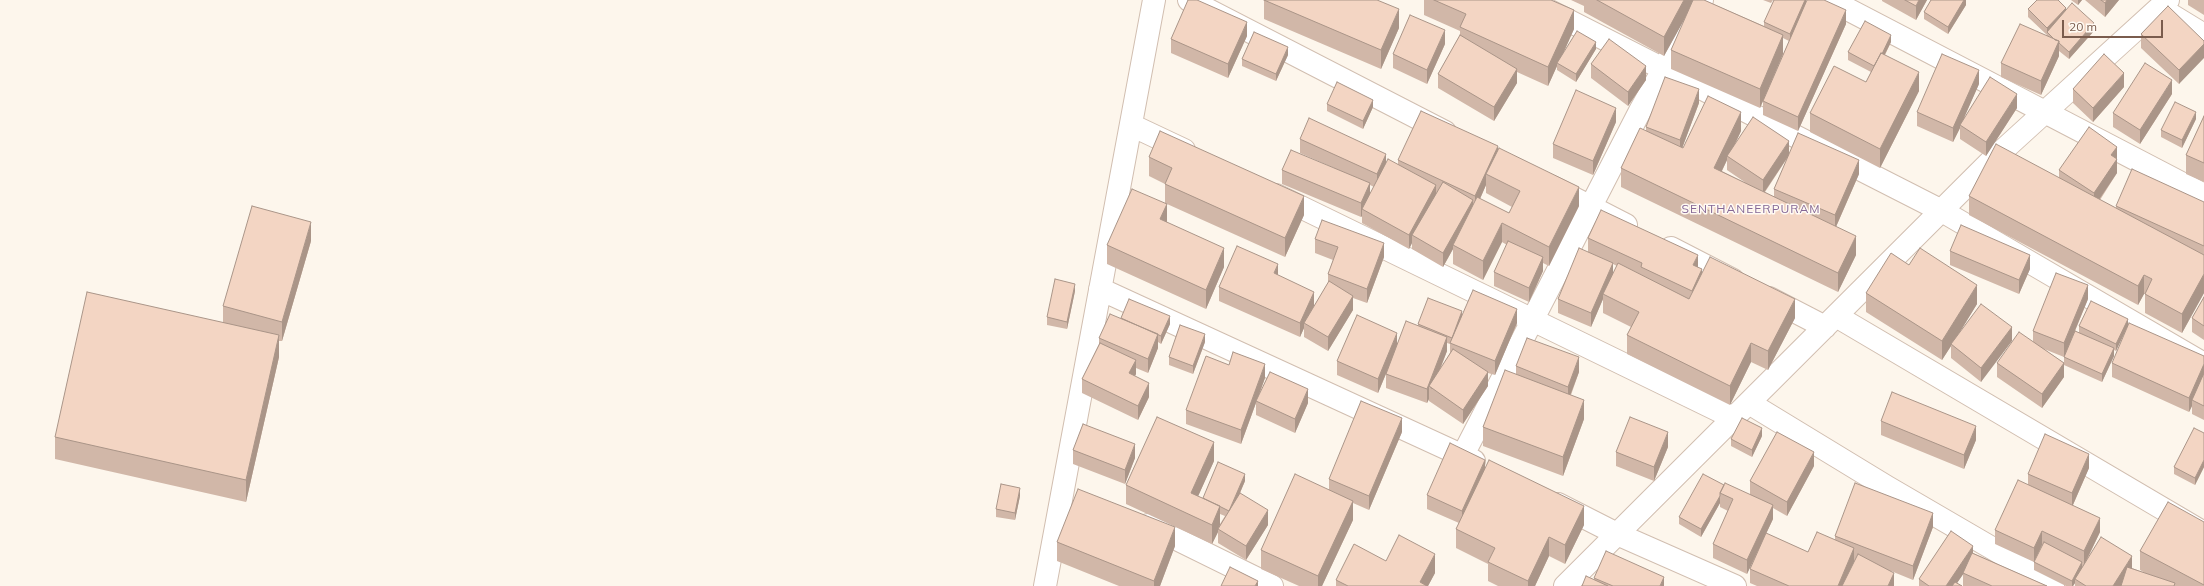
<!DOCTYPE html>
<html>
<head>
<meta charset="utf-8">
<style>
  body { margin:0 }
  #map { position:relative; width:2204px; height:586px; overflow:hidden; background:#fdf6ec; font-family:Mulish,sans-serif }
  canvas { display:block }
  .scale { position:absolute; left:2062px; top:20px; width:101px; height:18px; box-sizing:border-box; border:2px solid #7a5c4d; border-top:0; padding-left:5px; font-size:12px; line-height:14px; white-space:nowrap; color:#7a5c4d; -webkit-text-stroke:3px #fffaf3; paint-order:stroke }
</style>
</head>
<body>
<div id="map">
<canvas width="2204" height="586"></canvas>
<div class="scale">20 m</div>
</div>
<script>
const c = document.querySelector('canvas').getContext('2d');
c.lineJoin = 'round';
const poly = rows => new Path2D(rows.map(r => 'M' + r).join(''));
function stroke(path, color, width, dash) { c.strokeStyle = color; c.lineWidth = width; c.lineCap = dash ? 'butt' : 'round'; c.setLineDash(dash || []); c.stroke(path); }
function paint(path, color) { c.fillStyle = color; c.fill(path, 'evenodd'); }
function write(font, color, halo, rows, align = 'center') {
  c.font = font + ' Mulish,sans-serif'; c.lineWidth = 3; c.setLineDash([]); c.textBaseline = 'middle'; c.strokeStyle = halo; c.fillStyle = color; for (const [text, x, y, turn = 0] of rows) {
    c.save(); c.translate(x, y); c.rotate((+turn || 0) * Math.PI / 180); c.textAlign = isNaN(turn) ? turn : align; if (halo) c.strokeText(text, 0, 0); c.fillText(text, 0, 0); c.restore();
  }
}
const minor = poly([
  [1189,0,1445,132],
  [1528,0,1942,211,2204,364],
  [1830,0,2204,195],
  [2163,10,2204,35],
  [1131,125,1184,150],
  [1552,187,1626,225],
  [1276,195,1734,418],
  [1671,248,1733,280],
  [1100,289,1474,461],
  [1769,298,1825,327],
  [1836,316,2204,533],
  [1749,403,1887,487,2040,576,2053,586],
  [1463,455,1641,109,1702,0],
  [1558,504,1617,534,1735,586],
  [1148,525,1272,586],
  [1045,586,1154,0],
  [1565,586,1990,162,2168,0]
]);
stroke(minor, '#d1beb0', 24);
stroke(minor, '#fff', 22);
paint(poly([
  [1264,0,1399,28,1381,69,1264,19],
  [1424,0,1551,0,1574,29,1563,53,1596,49,1576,82,1557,70,1557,66,1548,86,1517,72,1517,83,1494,121,1438,88,1438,74,1460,35,1460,31,1424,15],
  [1571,0,1704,0,1764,26,1764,22,1806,0,1806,2,1846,24,1798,131,1763,115,1763,101,1789,41,1783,38,1783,54,1760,108,1671,69,1671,50,1689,11,1664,56,1584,12,1584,6],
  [1763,0,1773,0,1771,3],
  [1882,0,1927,0,1916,20,1882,1],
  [1966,0,1966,5,1948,34,1924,19,1924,12],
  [2071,0,2082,0,2078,5],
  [2085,0,2119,0,2105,17],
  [2188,0,2204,0,2204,15,2188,5],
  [2028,9,2066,10,2094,31,2069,59,2059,51,2059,56,2041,95,2001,77,2001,63,2047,36,2047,35,2028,17],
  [2141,34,2204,41,2179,84,2141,48],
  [1247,36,1228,78,1171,53,1171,39],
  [1891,42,1885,55,1919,91,1880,168,1810,132,1810,113,1866,82,1871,72,1848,60,1848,52],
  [1445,44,1427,84,1393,68,1393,54],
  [1288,55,1276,81,1242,66,1242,59],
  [1591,64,1646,80,1628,106,1591,78],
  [1979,84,1964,117,2017,108,1986,156,1960,139,1960,128,1953,142,1917,126,1917,112],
  [2124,87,2093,122,2073,103,2073,89],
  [2172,94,2140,144,2113,127,2113,113],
  [1699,103,1682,148,1741,131,1734,146,1789,154,1859,174,1836,227,1856,255,1838,292,1621,187,1621,168,1646,131,1646,127],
  [1788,157,1774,189,1774,197,1765,192],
  [1727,160,1727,170,1746,183,1722,171],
  [1327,104,1373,107,1363,129,1327,111],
  [2204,116,2204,182,2186,174,2186,155],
  [2196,119,2182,148,2161,137,2161,130],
  [1616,122,1593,175,1553,158,1553,144],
  [1300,139,1386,163,1398,164,1398,160,1498,151,1579,206,1549,266,1543,263,1543,271,1529,302,1494,286,1494,272,1507,245,1502,242,1483,280,1453,264,1453,249,1443,267,1412,249,1412,243,1409,249,1362,223,1362,216,1361,217,1282,184,1282,170,1334,168,1300,153],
  [1370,185,1374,187,1370,194],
  [1486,185,1486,193,1512,207,1509,213,1480,199],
  [2117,147,2117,173,2100,200,2116,208,2116,206,2204,202,2204,293,2182,333,2145,313,2145,294,2144,294,2138,305,1969,215,1969,196,2059,178,2059,170],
  [1149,157,1304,215,1285,257,1167,204,1167,222,1224,267,1206,309,1107,264,1107,245,1165,203,1165,184,1149,176],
  [1588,238,1698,267,1702,274,1795,318,1768,370,1751,362,1730,405,1627,354,1627,335,1631,327,1603,313,1603,299,1591,327,1558,313,1558,299,1588,252],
  [1613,264,1617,266,1613,275],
  [1315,239,1384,257,1367,303,1353,298,1353,310,1328,351,1304,337,1304,328,1300,337,1219,301,1219,287,1278,275,1314,306,1328,283,1328,274,1333,260,1315,253],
  [311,241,282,341,279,341,279,357,246,502,55,459,55,437,223,322,223,306],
  [1950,251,2030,269,2019,294,1950,265],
  [1909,265,1977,304,1956,338,2012,327,1981,382,1951,358,1951,346,1942,360,1866,312,1866,293],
  [1075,291,1067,329,1047,325,1047,317],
  [2204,297,2204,340,2192,332,2192,318],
  [2088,299,2075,331,2079,333,2079,326,2128,319,2116,351,2114,350,2114,356,2102,382,2064,365,2064,377,2042,408,1997,377,1997,363,2033,341,2033,331],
  [2044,349,2064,357,2064,363],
  [1462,315,1517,323,1495,375,1488,373,1488,386,1463,424,1429,401,1429,399,1427,403,1386,388,1386,374,1378,393,1337,375,1337,361,1397,343,1418,326,1418,324],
  [1447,343,1450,344,1450,353,1440,370,1447,351],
  [1121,318,1170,324,1161,344,1158,342,1158,348,1148,373,1136,368,1136,374,1135,376,1149,397,1138,420,1082,393,1082,379,1099,344,1099,338],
  [1205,342,1193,374,1169,365,1169,357],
  [2204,356,2204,420,2192,414,2192,406,2189,412,2112,377,2112,363],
  [1516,366,1579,372,1571,395,1584,419,1563,476,1483,446,1483,427,1516,374],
  [1265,378,1259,395,1308,403,1295,433,1256,415,1256,403,1241,444,1186,424,1186,410],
  [1881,421,1976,440,1964,469,1881,435],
  [1402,432,1369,510,1353,503,1353,520,1322,586,1299,586,1261,569,1261,550,1329,490,1329,479],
  [2204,433,2204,467,2195,485,2174,474,2174,467],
  [1762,436,1752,457,1731,446,1731,439],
  [1668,447,1654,481,1616,466,1616,452],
  [1073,450,1135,458,1125,484,1073,464],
  [1214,461,1198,496,1203,498,1245,481,1240,493,1268,525,1246,560,1218,543,1218,532,1212,544,1126,504,1126,485],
  [1220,514,1225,516,1220,524],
  [1814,466,1787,516,1773,508,1773,519,1766,534,1808,552,1835,540,1835,536,1933,527,1913,580,1891,571,1894,586,1757,586,1750,583,1750,569,1758,550,1747,574,1713,558,1713,544,1728,511,1720,507,1720,503,1701,537,1679,524,1679,517,1724,485,1750,495,1750,481],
  [1485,468,1584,525,1565,564,1549,556,1535,586,1498,586,1488,581,1488,564,1456,548,1456,529,1459,523,1427,509,1427,495],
  [2089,468,2073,505,2100,532,2087,560,2132,568,2145,573,2140,570,2140,551,2204,522,2204,586,2075,586,2075,583,2073,586,2066,586,2034,570,2034,562,2042,546,2042,545,2034,562,1995,544,1995,530,2028,484,2028,474],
  [1020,496,1015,520,996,517,996,509],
  [1057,542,1175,546,1160,586,1119,586,1057,561],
  [1973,553,2047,586,1963,586,1963,574,1957,583,1962,586,1919,586,1919,579],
  [1386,561,1435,573,1428,586,1336,586,1336,580],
  [1594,578,1664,586,1582,586,1594,580]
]), '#d1b7a8');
paint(poly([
  [1684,0,1695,0,1664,56,1664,37],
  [1805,0,1806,0,1806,5,1790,42,1790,34],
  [1919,0,1927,0,1916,20,1916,6],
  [1964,0,1966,0,1966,5,1948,34,1948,27],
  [2078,0,2082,0,2078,5],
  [2107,0,2119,0,2105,17,2105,3],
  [2066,8,2066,16,2047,32,2047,28],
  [1399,9,1399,28,1381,69,1381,50],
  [1574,10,1574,29,1559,63,1557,63,1557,66,1548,86,1548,67],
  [1846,10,1846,24,1798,131,1798,117],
  [1247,22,1247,36,1228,78,1228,64],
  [2094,23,2094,31,2069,59,2069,52],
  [1445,30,1445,44,1427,84,1427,70],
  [1783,35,1783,54,1760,108,1760,89],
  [1891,35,1891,42,1875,74,1875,66],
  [2059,41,2059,56,2041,95,2041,81],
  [1596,42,1596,49,1576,82,1576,74],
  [2204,44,2204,58,2179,84,2179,70],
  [1288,47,1288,55,1276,81,1276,74],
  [1646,66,1646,80,1628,106,1628,92],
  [1517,69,1517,83,1494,121,1494,107],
  [1979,70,1979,84,1961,125,1960,125,1960,128,1953,142,1953,128],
  [1919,72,1919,91,1880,168,1880,149],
  [2124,73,2124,87,2093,122,2093,108],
  [2172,80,2172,94,2140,144,2140,130],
  [1699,89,1699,103,1680,154,1680,140],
  [2017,94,2017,108,1986,156,1986,142],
  [1373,100,1373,107,1363,129,1363,121],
  [1616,108,1616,122,1593,175,1593,161],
  [1741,112,1741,131,1729,157,1727,156,1727,160,1714,187,1714,168],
  [2196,112,2196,119,2182,148,2182,140],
  [1789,141,1789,155,1763,194,1763,180],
  [1498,146,1498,161,1486,174,1486,185,1475,210,1475,196],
  [2117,147,2117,173,2094,207,2094,193,2111,155],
  [1386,154,1386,168,1377,188,1377,174],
  [1859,160,1859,174,1835,229,1835,215],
  [1370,183,1370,197,1362,209,1362,216,1361,217,1361,203],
  [1436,185,1436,199,1412,235,1412,243,1409,249,1409,235],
  [1579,187,1579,206,1549,266,1549,247],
  [1304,196,1304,215,1285,257,1285,238],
  [1473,200,1473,214,1453,245,1453,249,1443,267,1443,253],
  [1167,204,1167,223,1160,219],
  [311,222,311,241,282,341,282,322],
  [1502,223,1502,242,1483,280,1483,261],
  [1856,236,1856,255,1838,292,1838,273],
  [1384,243,1384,257,1367,303,1367,289],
  [1224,248,1224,267,1206,309,1206,290],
  [1698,255,1698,269,1693,265],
  [2030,255,2030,269,2019,294,2019,280],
  [1543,257,1543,271,1529,302,1529,288],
  [1613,263,1613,277,1603,294,1603,299,1591,327,1591,313],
  [1278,264,1278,278,1274,273],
  [1702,269,1702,283,1692,305,1692,291],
  [2204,274,2204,293,2182,333,2182,314],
  [2144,275,2144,294,2138,305,2138,286],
  [1075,284,1075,291,1067,329,1067,322],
  [1977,285,1977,304,1952,345,1951,344,1951,346,1942,360,1942,341],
  [2088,285,2088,299,2064,357,2064,343],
  [1314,292,1314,306,1304,323,1304,328,1300,337,1300,323],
  [1353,296,1353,310,1328,351,1328,337],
  [1795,299,1795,318,1768,370,1768,351],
  [1517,309,1517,323,1495,375,1495,361],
  [1462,311,1462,319,1452,344,1452,338],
  [1170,316,1170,324,1161,344,1161,336],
  [2128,319,2128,326,2116,351,2116,344],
  [2012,327,2012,341,1981,382,1981,368],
  [1397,333,1397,347,1378,393,1378,379],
  [1158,334,1158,348,1148,373,1148,359],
  [1205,334,1205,342,1193,374,1193,366],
  [279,335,279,357,246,502,246,480],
  [1447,337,1447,351,1432,389,1429,386,1429,399,1427,403,1427,389],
  [1751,343,1751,362,1730,405,1730,386],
  [2114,348,2114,356,2102,382,2102,374],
  [1579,357,1579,372,1568,401,1568,387],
  [1136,360,1136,374,1129,387,1129,373],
  [2064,363,2064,377,2042,408,2042,394],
  [1265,364,1265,378,1241,444,1241,430],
  [2204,364,2204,378,2192,400,2192,406,2189,412,2189,398],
  [1488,372,1488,386,1463,424,1463,410],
  [1149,383,1149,397,1138,420,1138,406],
  [1308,389,1308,403,1295,433,1295,419],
  [1584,400,1584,419,1563,476,1563,457],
  [1402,418,1402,432,1369,510,1369,496],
  [1976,426,1976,440,1964,469,1964,455],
  [1762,428,1762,436,1752,457,1752,450],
  [1668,432,1668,447,1654,481,1654,467],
  [1214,442,1214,461,1191,512,1191,493],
  [1135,444,1135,458,1125,484,1125,470],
  [1814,452,1814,466,1787,516,1787,502],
  [2089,454,2089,468,2072,507,2072,493],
  [1485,460,1485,474,1462,525,1462,511],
  [2204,460,2204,467,2195,485,2195,478],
  [1245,474,1245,481,1229,518,1229,511],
  [1020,488,1020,496,1015,520,1015,513],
  [1720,496,1720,503,1701,537,1701,529],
  [1353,501,1353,520,1322,586,1318,586,1318,576],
  [1773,505,1773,519,1747,574,1747,560],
  [1220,506,1220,525,1218,529,1218,532,1212,544,1212,525],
  [1584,506,1584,525,1565,564,1565,545],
  [1268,510,1268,525,1246,560,1246,546],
  [1933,513,1933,527,1913,580,1913,566],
  [2100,518,2100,532,2084,565,2084,551],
  [1175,527,1175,546,1160,586,1154,586,1154,581],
  [2042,531,2042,545,2034,562,2034,548],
  [1549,537,1549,556,1535,586,1528,586,1528,581],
  [1973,546,1973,560,1955,586,1946,586],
  [1854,548,1854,562,1844,586,1838,586],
  [1435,554,1435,573,1428,586,1420,586,1420,582],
  [2132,556,2132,570,2122,586,2113,586],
  [2082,562,2082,570,2075,579,2075,583,2073,586,2072,586,2072,581],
  [1894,573,1894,586,1888,586],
  [1664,577,1664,586,1660,586],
  [1258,581,1258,586,1255,586]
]), '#aa9588');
const building = poly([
  [1188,0,1197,0,1247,22,1228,64,1171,39,1188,0],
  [1264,0,1377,0,1399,9,1381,50,1264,0],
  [1434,0,1551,0,1574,10,1548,67,1460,27,1466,14,1434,0],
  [1597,0,1684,0,1664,37,1597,0],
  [1693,0,1704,0,1783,35,1760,89,1671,50,1693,0],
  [1774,0,1805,0,1790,34,1764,22,1774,0],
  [1807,0,1824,0,1846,10,1798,117,1763,101,1807,0],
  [1905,0,1919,0,1916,6,1905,0],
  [1931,0,1964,0,1948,27,1924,12,1931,0],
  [2037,0,2058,0,2066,8,2047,28,2028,9,2037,0],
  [2101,0,2107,0,2105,3,2101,0],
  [2072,3,2094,23,2069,52,2059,43,2059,41,2055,40,2047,32,2072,3],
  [2168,6,2204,41,2204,44,2179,70,2141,34,2168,6],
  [1410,15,1445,30,1427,70,1393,54,1410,15],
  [1865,21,1891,35,1882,54,1881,53,1874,66,1848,52,1865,21],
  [2020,24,2059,41,2041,81,2001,63,2020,24],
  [1577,31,1596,42,1576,74,1557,63,1577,31],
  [1254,32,1288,47,1276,74,1242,59,1254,32],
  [1460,35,1517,69,1494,107,1438,74,1460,35],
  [1609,39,1646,66,1628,92,1591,64,1609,39],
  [1881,53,1919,72,1880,149,1810,113,1834,66,1866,82,1881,53],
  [1942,54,1979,70,1953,128,1917,112,1942,54],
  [2104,54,2124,73,2093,108,2073,89,2104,54],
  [2145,63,2172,80,2140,130,2113,113,2145,63],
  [1665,77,1699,89,1680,140,1646,127,1665,77],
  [1990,77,2017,94,1986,142,1960,125,1990,77],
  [1337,82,1373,100,1363,121,1327,104,1337,82],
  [1576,90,1616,108,1593,161,1553,144,1576,90],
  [1708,96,1741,112,1714,168,1856,236,1838,273,1621,168,1640,128,1683,148,1708,96],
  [2175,102,2196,112,2182,140,2161,130,2175,102],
  [1421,111,1498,146,1475,196,1398,160,1421,111],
  [2204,116,2204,163,2186,155,2204,116],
  [1753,117,1789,141,1763,180,1727,156,1753,117],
  [1309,118,1386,154,1377,174,1300,139,1309,118],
  [2089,127,2117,147,2111,155,2117,159,2094,193,2059,170,2089,127],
  [1160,131,1304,196,1285,238,1165,184,1172,168,1149,157,1160,131],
  [1798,133,1859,160,1835,215,1774,189,1798,133],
  [1996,144,2204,255,2204,274,2182,314,2145,294,2152,279,2144,275,2138,286,1969,196,1996,144],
  [1499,148,1579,187,1549,247,1502,223,1483,261,1453,245,1477,197,1509,213,1520,191,1486,174,1499,148],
  [1291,150,1370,183,1361,203,1282,170,1291,150],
  [1388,159,1436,185,1409,235,1362,209,1388,159],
  [2132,169,2204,202,2204,246,2116,206,2132,169],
  [1443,182,1473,200,1443,253,1412,235,1443,182],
  [1132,189,1167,204,1160,219,1224,248,1206,290,1107,245,1132,189],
  [252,206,311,222,282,322,223,306,252,206],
  [1601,210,1698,255,1693,265,1702,269,1692,291,1641,267,1642,263,1588,238,1601,210],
  [1322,220,1384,243,1367,289,1328,274,1338,247,1315,239,1322,220],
  [1961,225,2030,255,2019,280,1950,251,1961,225],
  [1508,241,1543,257,1529,288,1494,272,1508,241],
  [1237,246,1278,264,1274,273,1314,292,1300,323,1219,287,1237,246],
  [1579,248,1613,263,1591,313,1558,299,1579,248],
  [1920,248,1977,285,1942,341,1866,293,1891,253,1909,265,1920,248],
  [1710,257,1795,299,1768,351,1751,343,1730,386,1627,335,1639,312,1603,294,1618,263,1689,299,1710,257],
  [2056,273,2088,285,2064,343,2033,331,2056,273],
  [1055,279,1075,284,1067,322,1047,317,1055,279],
  [1329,281,1353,296,1328,337,1304,323,1329,281],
  [1473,290,1517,309,1495,361,1450,343,1473,290],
  [87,292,279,335,246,480,55,437,87,292],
  [2204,297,2204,326,2192,318,2204,297],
  [1428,298,1462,311,1452,338,1418,324,1428,298],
  [1129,299,1170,316,1161,336,1121,318,1129,299],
  [2091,301,2128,319,2116,344,2079,326,2091,301],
  [1981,304,2012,327,1981,368,1951,344,1981,304],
  [1110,314,1158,334,1148,359,1099,338,1110,314],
  [1357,315,1397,333,1378,379,1337,361,1357,315],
  [1406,321,1447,337,1427,389,1386,374,1406,321],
  [2129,323,2204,356,2204,364,2189,398,2112,363,2129,323],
  [1180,325,1205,334,1193,366,1169,357,1180,325],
  [2075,331,2114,348,2102,374,2064,357,2075,331],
  [2019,332,2064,363,2042,394,1997,363,2019,332],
  [1527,338,1579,357,1568,387,1516,366,1527,338],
  [1100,343,1136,360,1129,373,1149,383,1138,406,1082,379,1100,343],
  [1453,349,1488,372,1463,410,1429,386,1453,349],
  [1233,352,1265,364,1241,430,1186,410,1206,356,1229,365,1233,352],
  [1505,370,1584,400,1563,457,1483,427,1505,370],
  [1270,372,1308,389,1295,419,1256,401,1270,372],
  [2204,373,2204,406,2192,400,2204,373],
  [1892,392,1976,426,1964,455,1881,421,1892,392],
  [1361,401,1402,418,1369,496,1329,479,1361,401],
  [1157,417,1214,442,1191,493,1220,506,1212,525,1126,485,1157,417],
  [1630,417,1668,432,1654,467,1616,452,1630,417],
  [1742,418,1762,428,1752,450,1731,439,1742,418],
  [1083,424,1135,444,1125,470,1073,450,1083,424],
  [2194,428,2204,433,2204,460,2195,478,2174,467,2194,428],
  [1777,432,1814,452,1787,502,1750,481,1777,432],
  [2045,434,2089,454,2072,493,2028,474,2045,434],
  [1450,443,1485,460,1462,511,1427,495,1450,443],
  [1489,460,1584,506,1565,545,1549,537,1528,581,1488,562,1495,548,1456,529,1489,460],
  [1218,462,1245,474,1229,511,1203,498,1218,462],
  [1295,474,1353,501,1318,576,1261,550,1295,474],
  [1703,474,1724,485,1720,493,1720,496,1701,529,1679,517,1703,474],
  [2018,480,2100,518,2084,551,2042,531,2034,548,1995,530,2018,480],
  [1725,483,1773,505,1747,560,1713,544,1733,499,1720,493,1725,483],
  [1855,483,1933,513,1913,566,1835,536,1855,483],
  [1001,484,1020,488,1015,513,996,509,1001,484],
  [1078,489,1175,527,1154,581,1057,542,1078,489],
  [1240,493,1268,510,1246,546,1218,529,1240,493],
  [2168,502,2204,522,2204,585,2140,551,2168,502],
  [1951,531,1973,546,1946,586,1929,586,1919,579,1951,531],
  [1817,532,1854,548,1838,586,1789,586,1750,569,1766,533,1808,552,1817,532],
  [1399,535,1435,554,1420,582,1427,586,1348,586,1336,580,1354,544,1386,561,1399,535],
  [2101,537,2132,556,2113,586,2086,586,2075,579,2101,537],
  [2044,542,2082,562,2072,581,2034,562,2044,542],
  [1606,551,1664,577,1660,586,1613,586,1594,578,1606,551],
  [1972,553,2047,586,1992,586,1963,573,1972,553],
  [1858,554,1894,573,1888,586,1842,586,1858,554],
  [1230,567,1258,581,1255,586,1221,586,1230,567],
  [2127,567,2175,583,2174,586,2121,586,2127,567],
  [1586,576,1608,586,1582,586,1586,576],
  [1955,582,1962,586,1952,586,1955,582]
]);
paint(building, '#f3d5c3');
stroke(building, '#aa9588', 1);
c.letterSpacing = '1px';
write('12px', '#846695', '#fffaf3', [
  ["SENTHANEERPURAM",1751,209]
]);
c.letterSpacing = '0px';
</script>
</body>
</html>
